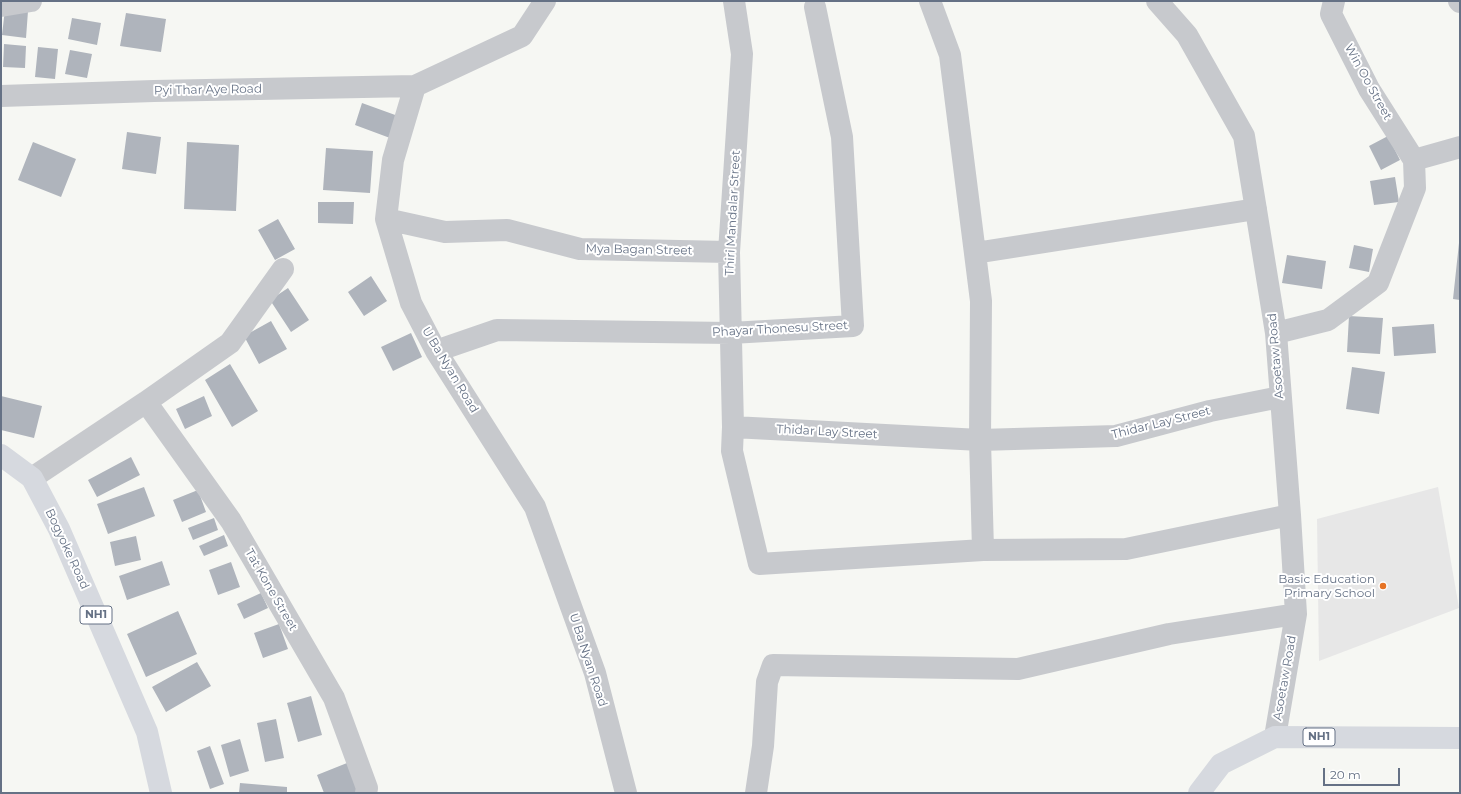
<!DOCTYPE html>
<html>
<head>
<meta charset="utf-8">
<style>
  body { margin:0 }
  #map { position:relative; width:1461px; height:794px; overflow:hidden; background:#f6f7f3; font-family:Montserrat,sans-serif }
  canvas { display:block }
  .frame { position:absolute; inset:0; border:2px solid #657185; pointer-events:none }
  .scale { position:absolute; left:1323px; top:768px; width:77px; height:18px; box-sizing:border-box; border:2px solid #657185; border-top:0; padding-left:5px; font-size:12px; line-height:14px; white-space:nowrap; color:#657185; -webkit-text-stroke:3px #fff; paint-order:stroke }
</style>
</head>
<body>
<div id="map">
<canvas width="1461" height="794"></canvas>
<div class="frame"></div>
<div class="scale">20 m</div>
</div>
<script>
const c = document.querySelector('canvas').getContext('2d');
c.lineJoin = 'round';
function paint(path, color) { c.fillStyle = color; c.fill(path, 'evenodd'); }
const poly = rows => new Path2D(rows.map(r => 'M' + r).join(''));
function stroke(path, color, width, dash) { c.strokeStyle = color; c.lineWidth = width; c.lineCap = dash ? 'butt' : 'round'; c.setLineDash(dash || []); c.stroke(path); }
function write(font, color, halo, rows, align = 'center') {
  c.font = font + ' Montserrat,sans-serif'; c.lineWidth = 4; c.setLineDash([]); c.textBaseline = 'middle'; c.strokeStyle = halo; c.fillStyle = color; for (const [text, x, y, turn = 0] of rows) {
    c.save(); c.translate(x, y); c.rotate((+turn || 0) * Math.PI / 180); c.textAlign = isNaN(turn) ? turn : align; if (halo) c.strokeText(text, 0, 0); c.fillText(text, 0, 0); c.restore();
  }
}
paint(poly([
  [1438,487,1459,608,1319,661,1317,519]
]), '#e7e7e7');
paint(poly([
  [5,9,28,11,26,38,2,35],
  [126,13,166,19,161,52,120,46],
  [72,18,101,23,97,45,68,39],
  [4,44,26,46,25,68,3,67],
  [38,47,58,49,55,79,35,77],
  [70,50,92,54,87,78,65,74],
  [362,103,398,116,390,138,355,125],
  [127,132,161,137,156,174,122,169],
  [1388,136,1400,160,1381,170,1369,146],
  [33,142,76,159,61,197,18,180],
  [187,142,239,145,236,211,184,209],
  [326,148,373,151,370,193,323,190],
  [1395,177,1399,202,1374,205,1370,181],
  [318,202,354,202,353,224,318,223],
  [278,219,295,249,275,260,258,230],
  [1459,243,1460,243,1460,300,1453,299],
  [1354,245,1373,249,1369,272,1349,268],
  [1287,255,1326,261,1322,289,1282,283],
  [371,276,387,301,364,316,348,292],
  [288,288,309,320,291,332,270,300],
  [1349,316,1383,318,1380,354,1347,352],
  [271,321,287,349,259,364,244,336],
  [1434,324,1436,353,1394,356,1392,327],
  [411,333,422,357,393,371,381,347],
  [230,364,258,411,232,427,205,380],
  [1352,367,1385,372,1379,414,1346,409],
  [1,396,42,406,34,438,1,430],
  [204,396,212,416,185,429,176,409],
  [131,457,140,475,97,497,88,480],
  [144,487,155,516,108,534,97,504],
  [198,490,206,512,182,522,173,500],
  [214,518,218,530,193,540,188,528],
  [224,535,228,546,204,556,199,546],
  [136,536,141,560,115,566,110,542],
  [162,561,170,585,127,600,119,576],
  [231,562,240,587,218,595,209,570],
  [261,593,268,608,244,619,237,604],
  [178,611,197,654,146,677,127,634],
  [279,624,288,649,263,658,254,633],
  [197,662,211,686,166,712,152,687],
  [311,696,322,735,298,742,287,703],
  [276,719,284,758,265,762,257,723],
  [240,739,249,771,230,777,221,745],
  [210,746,224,784,210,789,197,751],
  [347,763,358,793,324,793,317,775],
  [240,783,287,787,287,793,239,793]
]), '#afb4bc');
stroke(poly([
  [930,1,950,55,981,301,980,440,983,550],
  [1157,1,1187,35,1244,136,1276,333,1290,515,1296,614,1275,737],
  [1334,1,1331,14,1369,89,1414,160],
  [1459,1,1460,2],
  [1,6,31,1],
  [415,86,393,160,386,219,411,303,436,351,535,507,595,673,626,793],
  [1,96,154,91,415,86,522,36,545,1],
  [386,219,445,232,507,230,580,249,729,252],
  [975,253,1256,209],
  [1276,333,1328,320,1378,283,1415,188,1414,160,1460,147],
  [436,351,497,330,731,333,853,326,842,137,815,7],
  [1280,397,1210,411,1116,436,980,440,733,427,732,451,759,564,983,550,1126,549,1290,515],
  [146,402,231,521,334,698,367,788,366,793],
  [733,427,729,252,742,54,734,1],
  [32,478,146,402,230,343,283,269],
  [756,793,763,746,767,682,773,665,1018,669,1169,634,1296,614]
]), '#c7c9cd', 22);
stroke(poly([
  [1,455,32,478,59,529,147,732,161,793],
  [1199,793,1221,764,1275,737,1460,738]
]), '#d6d9df', 22);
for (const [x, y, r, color] of [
  [1383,586,4,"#e67324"]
]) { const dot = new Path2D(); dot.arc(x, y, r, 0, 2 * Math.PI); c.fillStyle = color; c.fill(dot); stroke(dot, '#fff', 1.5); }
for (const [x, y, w] of [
  [96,615,32],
  [1319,737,32]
]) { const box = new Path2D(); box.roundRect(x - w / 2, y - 9, w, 18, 3); c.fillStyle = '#fff'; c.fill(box); stroke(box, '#657185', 1); }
write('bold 11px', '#657185', null, [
  ["NH1",96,615],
  ["NH1",1319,737]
]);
write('12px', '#657185', '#fff', [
  ["Win Oo Street",1368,82,61],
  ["Pyi Thar Aye Road",208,90,-1],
  ["Thiri Mandalar Street",733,213,-87],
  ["Mya Bagan Street",639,250,1],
  ["Phayar Thonesu Street",780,329,-3],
  ["Asoetaw Road",1276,356,-95],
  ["U Ba Nyan Road",450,370,59],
  ["Thidar Lay Street",1161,423,-14],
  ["Thidar Lay Street",827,432,3],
  ["Bogyoke Road",67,549,65],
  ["Tat Kone Street",271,590,60],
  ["U Ba Nyan Road",588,660,72],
  ["Asoetaw Road",1285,678,-80]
]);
write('12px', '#657185', '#fff', [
  ["Basic Education",1375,579],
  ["Primary School",1375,593]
], 'right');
</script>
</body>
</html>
